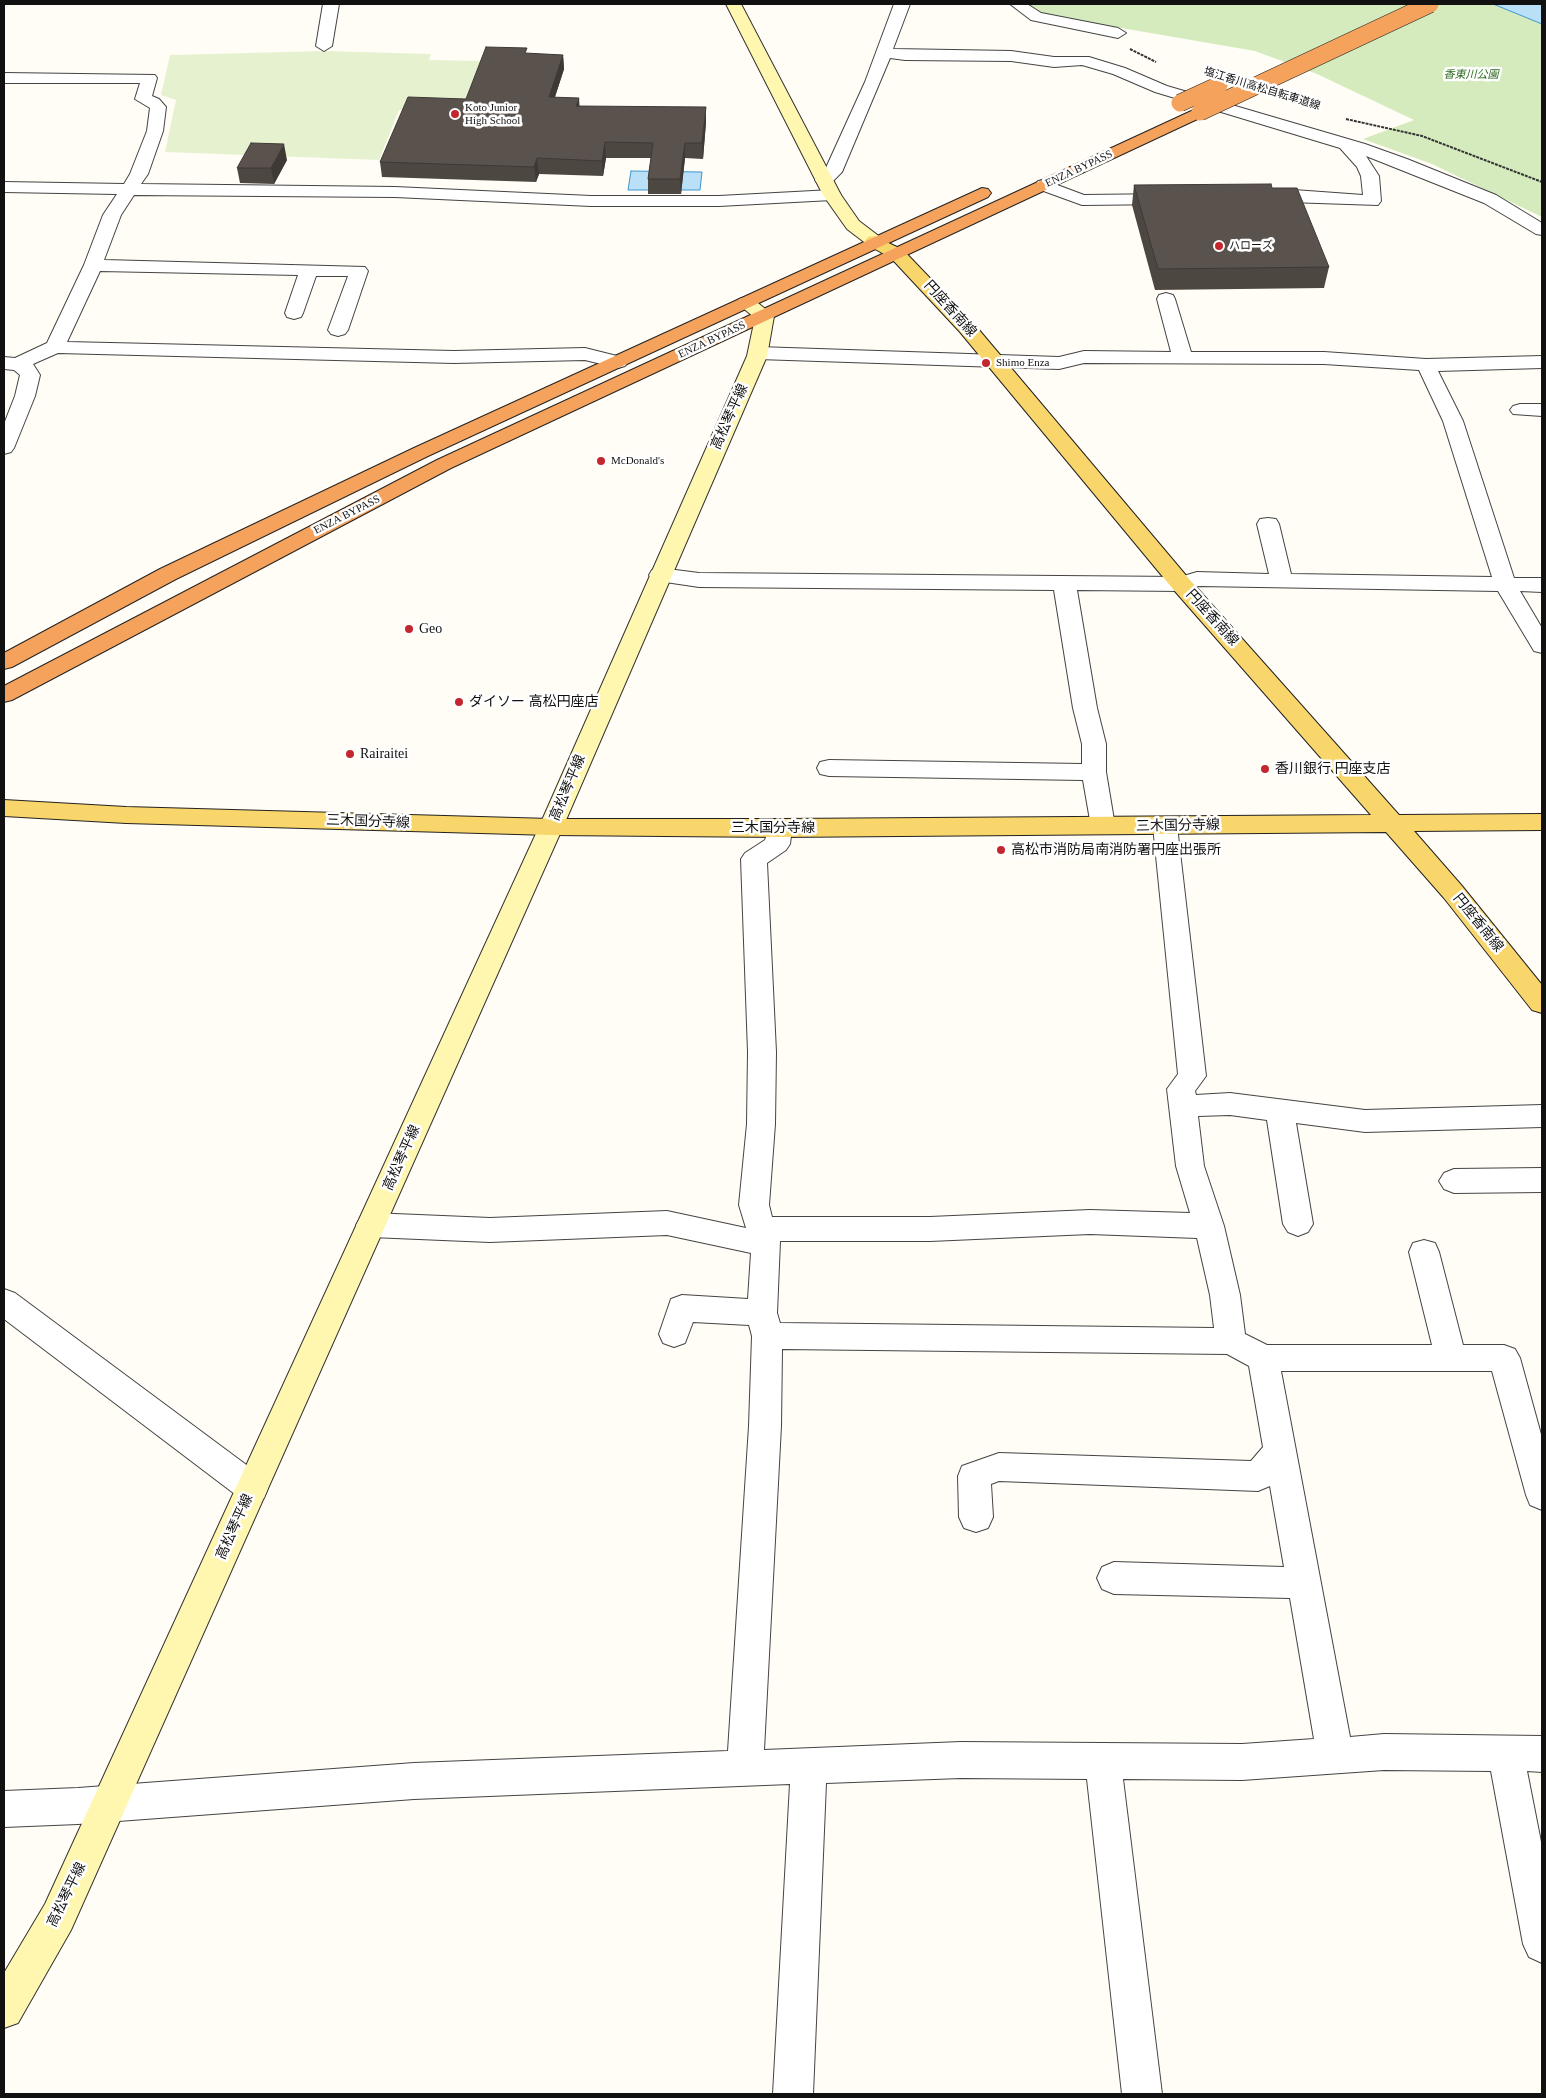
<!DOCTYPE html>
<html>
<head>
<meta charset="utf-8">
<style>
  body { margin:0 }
  #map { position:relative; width:1546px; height:2098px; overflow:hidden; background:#fffdf5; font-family:"Times New Roman",serif }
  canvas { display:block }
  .frame { position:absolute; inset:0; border:5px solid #111; pointer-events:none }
</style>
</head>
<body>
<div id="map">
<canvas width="1546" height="2098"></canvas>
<div class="frame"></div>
</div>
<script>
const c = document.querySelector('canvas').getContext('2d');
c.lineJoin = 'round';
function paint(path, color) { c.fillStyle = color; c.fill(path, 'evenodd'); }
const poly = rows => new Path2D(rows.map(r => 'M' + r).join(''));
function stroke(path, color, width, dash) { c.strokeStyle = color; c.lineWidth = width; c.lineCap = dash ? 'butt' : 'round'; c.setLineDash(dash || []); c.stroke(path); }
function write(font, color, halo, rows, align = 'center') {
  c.font = font + ' "Times New Roman","Noto Sans JP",serif'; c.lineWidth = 5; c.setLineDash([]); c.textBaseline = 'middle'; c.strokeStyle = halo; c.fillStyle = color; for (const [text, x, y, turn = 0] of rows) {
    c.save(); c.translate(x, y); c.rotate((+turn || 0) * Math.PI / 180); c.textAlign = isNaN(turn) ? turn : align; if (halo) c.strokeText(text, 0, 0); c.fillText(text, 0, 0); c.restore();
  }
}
paint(poly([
  [1027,4,1493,4,1542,24,1542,217,1432,164,1363,139,1414,120,1317,74,1255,51,1040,14]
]), '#d5ebbd');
paint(poly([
  [324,51,431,54,429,60,483,61,465,111,399,110,379,160,165,152,176,100,161,95,170,55]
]), '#e6f2cf');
const water = poly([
  [1493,4,1542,4,1542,24,1493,4],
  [631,171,702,172,700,190,628,190,631,171]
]);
paint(water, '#b9e0f7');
stroke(water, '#3f96cf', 1);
const street = poly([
  [323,4,339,4,332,46,324,51,316,46,323,4],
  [894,4,910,4,893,49,1011,51,1054,57,1089,57,1125,68,1167,86,1365,144,1407,159,1496,195,1542,223,1542,235,1536,234,1484,203,1366,156,1379,176,1381,201,1378,205,1258,201,1255,197,1258,193,1294,190,1363,195,1361,176,1357,167,1340,148,1155,92,1113,74,1082,65,1054,67,1011,61,905,60,890,58,842,172,830,184,818,184,815,180,825,170,865,82,894,4],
  [1010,4,1027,4,1041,13,1118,28,1126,33,1118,38,1031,20,1010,4],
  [4,73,155,75,157,78,152,96,159,99,166,107,163,131,148,174,141,184,395,187,591,196,719,196,832,190,838,191,841,195,838,199,832,200,719,206,591,206,395,197,134,195,121,215,104,260,365,267,368,271,348,330,345,334,338,336,331,334,328,330,348,276,316,276,303,313,301,317,294,319,287,317,285,313,298,275,100,271,67,342,454,351,585,348,625,358,628,362,625,366,618,368,585,360,454,363,58,353,33,364,40,375,35,396,14,448,11,452,4,454,4,424,15,396,20,375,14,370,4,369,4,357,15,358,47,343,84,265,103,215,117,194,4,192,4,182,124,184,130,174,147,131,150,108,135,99,140,83,4,83,4,73],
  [1044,180,1084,195,1171,194,1177,195,1180,199,1177,203,1171,204,1082,205,1038,189,1035,185,1038,181,1044,180],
  [1166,293,1173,295,1175,299,1191,352,1324,352,1426,359,1542,356,1542,368,1438,371,1463,421,1514,578,1542,578,1542,592,1520,591,1542,628,1542,653,1534,651,1498,591,1199,586,1181,591,1077,590,1097,708,1106,744,1106,772,1115,826,1112,832,1103,834,1094,832,1091,826,1083,780,829,776,820,774,817,768,820,762,829,760,1082,764,1082,744,1073,708,1054,590,699,587,652,580,649,575,652,570,660,568,699,573,1180,577,1197,572,1269,574,1257,524,1260,519,1268,518,1276,519,1279,524,1291,574,1492,577,1443,421,1419,370,1324,364,1084,363,1059,369,758,359,751,357,748,353,751,349,758,347,1059,357,1084,351,1171,352,1157,299,1159,295,1166,293],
  [1520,404,1542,404,1542,416,1513,414,1510,410,1513,406,1520,404],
  [1165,818,1174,820,1177,826,1206,1076,1195,1091,1196,1095,1230,1093,1365,1110,1542,1105,1542,1127,1365,1132,1296,1123,1313,1224,1308,1232,1298,1236,1288,1232,1283,1224,1267,1120,1230,1115,1198,1116,1204,1166,1224,1226,1240,1295,1245,1334,1267,1345,1432,1345,1409,1252,1413,1243,1424,1240,1435,1243,1439,1252,1463,1345,1504,1345,1515,1349,1520,1358,1542,1438,1542,1510,1530,1505,1526,1495,1492,1371,1281,1371,1350,1737,1384,1734,1542,1736,1542,1772,1527,1771,1542,1847,1542,1963,1529,1957,1523,1944,1491,1771,1384,1770,1242,1780,1123,1779,1162,2094,1122,2094,1087,1779,961,1778,826,1783,813,2094,773,2094,790,1784,414,1799,78,1824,4,1827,4,1791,78,1788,414,1763,728,1751,749,1426,752,1336,749,1325,693,1322,685,1343,674,1347,663,1343,659,1334,671,1299,682,1295,748,1299,751,1253,667,1235,490,1242,371,1237,361,1233,356,1225,361,1217,371,1213,490,1218,667,1211,746,1228,739,1205,747,1124,748,1052,741,859,745,853,765,840,771,822,780,819,789,822,792,828,790,844,786,850,767,863,776,1052,775,1124,769,1205,772,1217,930,1217,1090,1210,1190,1213,1176,1166,1167,1089,1178,1074,1153,826,1156,820,1165,818],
  [1090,1234,1197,1238,1210,1295,1214,1328,780,1323,777,1313,780,1241,930,1241,1090,1234],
  [782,1349,1227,1354,1249,1366,1263,1447,1251,1461,999,1453,962,1466,958,1476,959,1517,964,1528,976,1532,988,1528,993,1517,991,1484,999,1481,1258,1491,1270,1486,1284,1567,1114,1562,1102,1567,1097,1578,1102,1589,1114,1594,1290,1598,1314,1739,1242,1744,961,1742,764,1750,781,1426,782,1349],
  [1542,1168,1542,1192,1454,1193,1444,1189,1439,1181,1444,1173,1454,1169,1542,1168],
  [4,1289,15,1293,264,1478,268,1488,264,1498,252,1503,240,1498,4,1319,4,1289]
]);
const secondary = poly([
  [726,4,741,4,841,195,859,221,880,237,883,241,880,245,868,245,847,229,823,195,726,4],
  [746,297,753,299,774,316,767,356,563,827,71,1930,18,2023,4,2028,4,1973,45,1904,539,827,747,356,755,318,737,303,739,299,746,297]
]);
const primary = poly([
  [874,236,903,250,974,324,1189,579,1399,815,1542,814,1542,830,1414,831,1462,886,1542,985,1542,1013,1532,1010,1444,898,1386,832,780,837,551,835,126,823,4,816,4,800,126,807,551,819,780,819,1371,815,1173,589,960,332,891,258,868,245,865,241,868,237,874,236]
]);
const highway = poly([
  [1200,107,1206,109,1208,112,1206,115,451,468,12,700,4,702,4,686,437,460,1200,107],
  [982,188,988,189,991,193,988,197,428,456,176,579,12,667,4,669,4,653,160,569,414,448,982,188]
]);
stroke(street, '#444', 2);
stroke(secondary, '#333', 2);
stroke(primary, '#222', 2);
stroke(highway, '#222', 2);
stroke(poly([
  [1130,49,1156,62],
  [1346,119,1422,136,1542,182]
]), '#333', 2, [3, 1]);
paint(street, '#fff');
paint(secondary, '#fff6b0');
paint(primary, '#f9d66b');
paint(highway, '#f5a25d');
const highwayBridge = poly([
  [1180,103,1219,85],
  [1200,112,1430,4]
]);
stroke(highwayBridge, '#222', 18, []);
stroke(highwayBridge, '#f5a25d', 17);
paint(poly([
  [527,54,563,55,564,69,555,97,579,106,706,122,703,159,685,158,681,194,648,194,648,179,651,158,606,158,603,176,539,174,536,182,382,177,380,162],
  [287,160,274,184,240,183,237,168],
  [1134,185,1272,188,1329,267,1324,288,1155,290,1132,205]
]), '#4d4742');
paint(poly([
  [563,55,564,69,550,112,549,97],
  [579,98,580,113,576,106],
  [706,107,706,122,703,159,702,143],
  [605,142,606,158,603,176,602,161],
  [685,143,685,158,681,194,680,179],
  [284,144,287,160,274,184,271,168],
  [537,158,539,174,536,182,534,167]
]), '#3f3936');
const building = poly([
  [486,47,527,48,525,53,563,55,549,97,579,98,576,106,706,107,702,143,685,143,680,179,648,179,653,143,605,142,602,161,537,158,534,167,380,162,408,97,466,99,486,47],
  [251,143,284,144,271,168,237,168,251,143],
  [1271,184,1272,188,1297,188,1329,267,1158,269,1134,185,1271,184]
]);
paint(building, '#5a524d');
stroke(building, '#3f3936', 1);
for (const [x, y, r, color] of [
  [455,114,5,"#c4262e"],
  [1219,246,5,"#c4262e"],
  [986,363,5,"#c4262e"],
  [601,461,5,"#c4262e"],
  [409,629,5,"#c4262e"],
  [459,702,5,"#c4262e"],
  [350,754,5,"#c4262e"],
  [1265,769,5,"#c4262e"],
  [1001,850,5,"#c4262e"]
]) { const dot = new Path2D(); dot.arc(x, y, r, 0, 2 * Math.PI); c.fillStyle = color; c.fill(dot); stroke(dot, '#fff', 2); }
write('italic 11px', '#2f6b1f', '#fff', [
  ["香東川公園",1471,75]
]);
write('11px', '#111', '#fff', [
  ["塩江香川高松自転車道線",1262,89,17],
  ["ENZA BYPASS",1079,169,-25],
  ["ENZA BYPASS",712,340,-25],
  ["ENZA BYPASS",347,515,-27]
]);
write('11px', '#111', '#fff', [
  ["Koto Junior",465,108],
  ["High School",465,121],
  ["ハローズ",1229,246],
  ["Shimo Enza",996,363],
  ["McDonald's",611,461]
], 'left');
write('14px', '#111', '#fff', [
  ["円座香南線",950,309,48],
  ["高松琴平線",730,417,-66],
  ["円座香南線",1212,618,48],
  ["高松琴平線",568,788,-67],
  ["三木国分寺線",368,822,2],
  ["三木国分寺線",1178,826,-1],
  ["三木国分寺線",773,828],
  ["円座香南線",1478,923,51],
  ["高松琴平線",402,1158,-66],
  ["高松琴平線",235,1527,-66],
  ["高松琴平線",67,1895,-64]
]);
write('14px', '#111', '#fff', [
  ["Geo",419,629],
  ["ダイソー 高松円座店",469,702],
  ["Rairaitei",360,754],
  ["香川銀行 円座支店",1275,769],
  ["高松市消防局南消防署円座出張所",1011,850]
], 'left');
</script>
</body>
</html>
